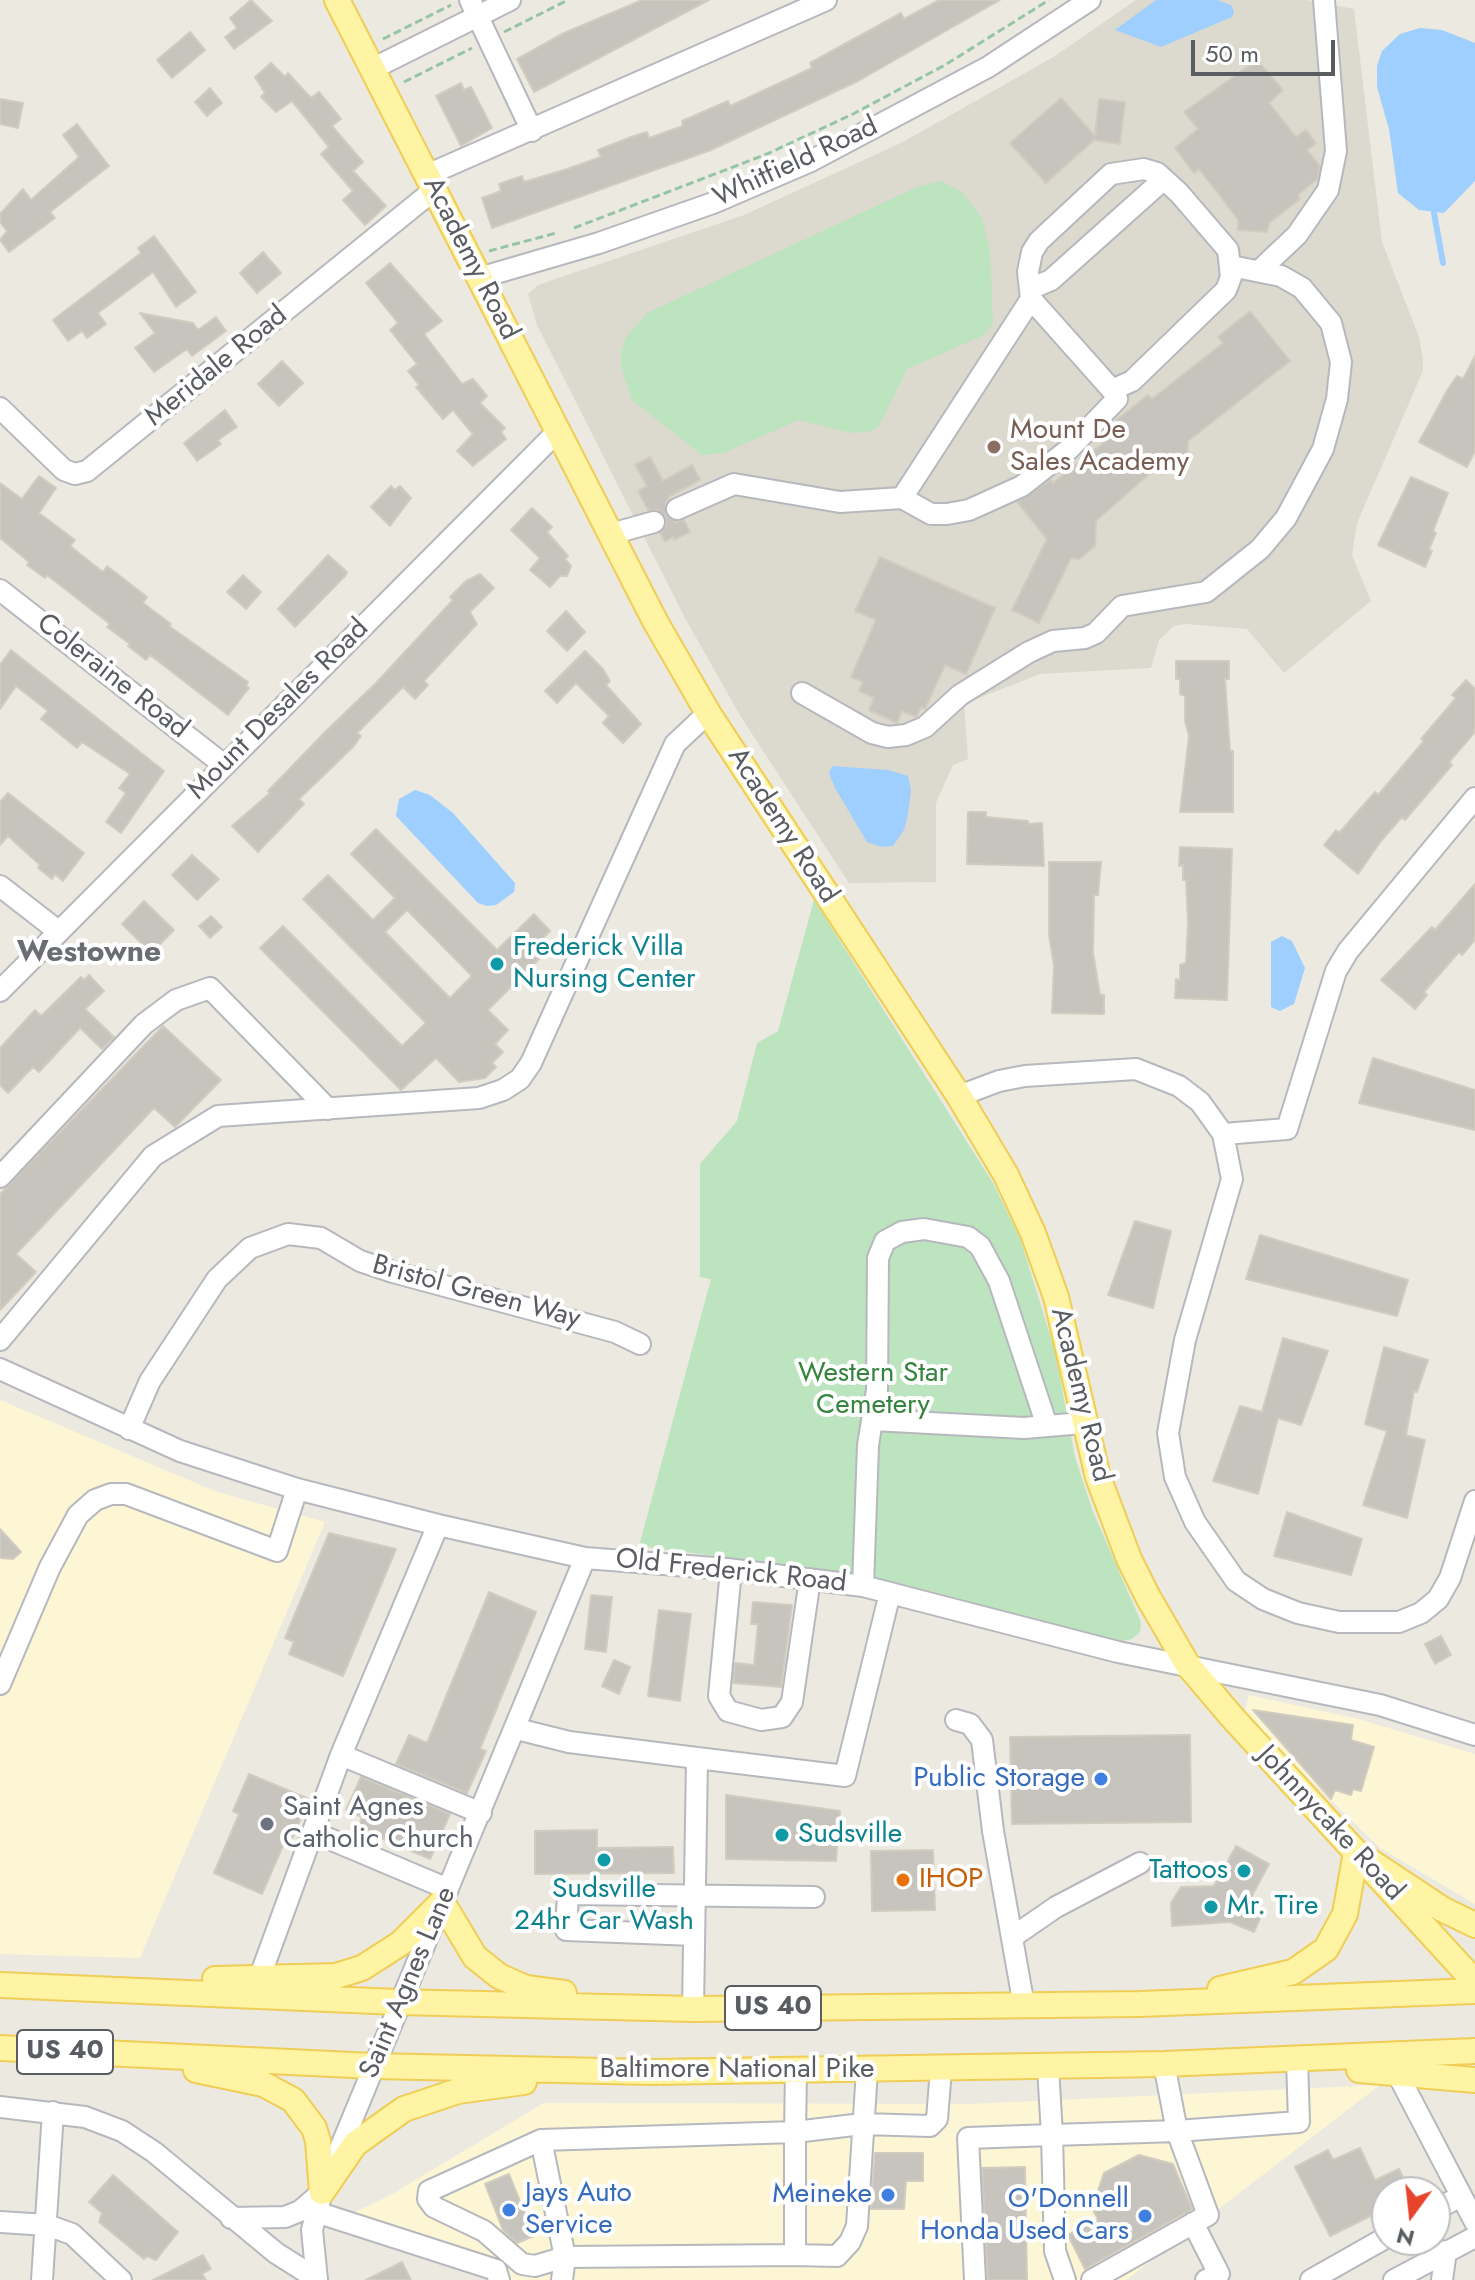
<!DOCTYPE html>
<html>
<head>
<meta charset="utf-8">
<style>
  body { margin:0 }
  #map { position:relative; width:1475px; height:2280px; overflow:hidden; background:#eceae0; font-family:Jost,sans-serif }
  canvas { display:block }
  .north { position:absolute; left:1371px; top:2176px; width:80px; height:80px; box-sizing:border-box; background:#fff; border:2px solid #bdbec0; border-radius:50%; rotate:195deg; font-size:22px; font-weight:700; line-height:32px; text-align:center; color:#595c61 }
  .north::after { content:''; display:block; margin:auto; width:28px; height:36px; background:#e7442b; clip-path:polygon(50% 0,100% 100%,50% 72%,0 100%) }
  .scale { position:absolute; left:1191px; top:40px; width:144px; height:36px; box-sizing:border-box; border:4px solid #595c61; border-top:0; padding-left:10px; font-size:24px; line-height:28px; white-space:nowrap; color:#595c61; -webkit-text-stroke:6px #fff; paint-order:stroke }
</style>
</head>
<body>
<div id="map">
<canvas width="1475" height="2280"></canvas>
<div class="north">N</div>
<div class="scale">50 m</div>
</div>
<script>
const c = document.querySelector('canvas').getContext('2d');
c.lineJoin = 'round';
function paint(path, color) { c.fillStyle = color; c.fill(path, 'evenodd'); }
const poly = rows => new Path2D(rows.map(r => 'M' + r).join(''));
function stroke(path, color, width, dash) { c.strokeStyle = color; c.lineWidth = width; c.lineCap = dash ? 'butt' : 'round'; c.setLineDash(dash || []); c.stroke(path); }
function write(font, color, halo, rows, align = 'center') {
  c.font = font + ' Jost,sans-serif'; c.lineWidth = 8; c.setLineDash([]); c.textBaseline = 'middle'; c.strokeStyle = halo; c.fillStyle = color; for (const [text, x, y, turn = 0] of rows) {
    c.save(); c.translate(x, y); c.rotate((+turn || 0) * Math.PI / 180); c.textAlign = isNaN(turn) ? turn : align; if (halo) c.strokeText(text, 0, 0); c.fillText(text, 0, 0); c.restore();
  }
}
paint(poly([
  [0,1400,217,1492,325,1522,140,1958,0,1954],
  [1249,1695,1358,1719,1475,1754,1475,1904,1380,1848,1244,1715],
  [1380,2085,1126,2280,508,2280,351,2214,394,2193,544,2103,971,2104]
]), '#fdf6d4');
paint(poly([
  [1136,0,1307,0,1354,9,1382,242,1419,337,1423,359,1423,371,1357,523,1352,555,1371,601,1284,673,1247,629,1186,624,1174,626,1159,640,1151,668,1040,674,964,704,968,759,953,765,936,803,936,882,849,883,741,717,686,620,537,325,528,294,538,285,744,215,903,142,1055,56]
]), '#dcd9ce');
paint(poly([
  [940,181,961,191,982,218,990,251,993,323,984,335,907,369,879,426,872,431,852,433,799,420,723,453,702,455,632,400,621,367,621,352,626,337,647,313,917,187],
  [814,900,993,1183,1020,1238,1055,1351,1075,1457,1092,1509,1141,1622,1140,1632,1132,1639,1122,1641,1078,1632,927,1590,841,1573,639,1546,711,1279,700,1277,700,1164,737,1121,757,1043,778,1031]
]), '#bce4be');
paint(poly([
  [1156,0,1217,0,1231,5,1234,12,1232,17,1161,47,1115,30],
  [1420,28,1442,30,1475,43,1475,181,1444,213,1419,210,1398,193,1389,129,1377,87,1377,66,1382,51,1400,34],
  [832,766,888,770,908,776,911,790,908,814,904,830,893,846,882,847,867,842,835,788,829,773],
  [415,790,430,795,453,813,515,883,514,892,496,905,487,906,478,903,396,816,399,799],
  [1282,936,1292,941,1305,968,1294,1004,1280,1011,1271,1007,1271,942]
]), '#9ecffe');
stroke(poly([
  [1434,213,1443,263]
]), '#9ecffe', 6);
const building = poly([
  [251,0,272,21,234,49,225,37,237,28,230,18,251,0],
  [642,0,709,0,534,92,517,59,564,33,642,0],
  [939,0,1000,0,858,81,711,150,492,228,482,198,501,191,499,184,522,176,524,182,567,169,601,157,598,150,631,137,647,132,649,138,683,126,682,121,728,101,730,106,812,68,810,63,901,13,904,19,939,0],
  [190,32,205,50,172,78,157,60,190,32],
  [1257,60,1283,90,1269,103,1296,137,1306,130,1316,143,1307,150,1320,166,1317,179,1298,195,1300,199,1269,223,1267,232,1238,230,1238,220,1221,197,1199,169,1194,173,1175,148,1198,129,1184,112,1257,60],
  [271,63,285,77,288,73,311,98,319,92,341,119,332,126,363,162,353,171,386,206,365,225,343,200,353,191,321,154,329,147,292,101,276,112,261,97,265,93,255,77,271,63],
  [461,83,464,90,471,87,492,128,461,146,436,96,461,83],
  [210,88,222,103,207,116,195,102,210,88],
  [1061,98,1095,136,1099,99,1125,102,1120,144,1094,140,1046,183,1010,143,1061,98],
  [0,99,23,103,18,128,0,124,0,99],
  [77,124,109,166,50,212,55,218,9,252,0,240,7,231,0,222,0,214,23,189,31,200,79,157,63,135,77,124],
  [154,236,196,292,176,307,153,272,98,313,106,324,87,338,82,331,68,341,53,320,141,253,138,248,154,236],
  [263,252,281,273,257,293,240,273,263,252],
  [390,263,442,321,424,334,462,384,473,379,487,396,480,403,505,428,501,432,506,439,473,466,457,451,473,434,453,410,443,419,416,387,419,385,408,371,417,364,390,330,398,323,366,283,390,263],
  [1250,311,1290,361,1188,441,1187,457,1173,468,1158,466,1096,521,1095,546,1079,559,1071,558,1039,623,1012,610,1047,539,1017,502,1051,480,1053,483,1122,428,1116,420,1148,395,1152,399,1223,343,1218,337,1250,311],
  [140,313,193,323,198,330,216,317,226,331,192,356,187,349,154,372,135,348,155,333,140,313],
  [1475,356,1475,451,1467,467,1419,442,1448,389,1457,376,1463,379,1475,356],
  [282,361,303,383,279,406,258,384,282,361],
  [225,410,237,427,218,440,221,444,197,461,184,443,225,410],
  [650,457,663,481,692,465,700,480,670,496,666,502,666,515,675,522,684,520,690,532,674,540,673,537,665,542,660,533,666,526,666,518,658,510,648,510,638,491,647,486,635,465,650,457],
  [39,476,56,488,39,513,75,540,70,546,103,572,107,566,147,597,143,603,171,624,169,626,248,682,246,686,249,688,228,715,150,655,146,660,128,646,130,644,107,627,110,624,47,575,45,578,27,565,29,562,0,538,0,483,22,499,39,476],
  [1411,477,1448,493,1433,531,1436,533,1429,549,1432,551,1425,567,1378,545,1411,477],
  [391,486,395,490,400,486,411,498,390,526,371,507,391,486],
  [532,508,552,527,547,532,568,556,565,559,571,566,567,576,560,576,550,587,530,570,540,558,511,530,532,508],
  [328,555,347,572,345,576,295,627,278,609,328,555],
  [880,557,995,608,966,674,945,665,925,709,921,707,916,717,902,711,897,723,869,710,874,698,859,691,863,682,851,677,876,620,855,611,880,557],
  [480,574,494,588,470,612,477,624,424,681,428,685,415,699,403,687,357,733,361,736,353,747,299,799,304,804,258,852,232,826,270,793,268,791,327,730,376,683,453,600,450,597,466,581,480,574],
  [243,575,261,592,246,609,227,592,243,575],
  [566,611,585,632,567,651,547,631,566,611],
  [11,650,164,771,121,833,106,822,126,793,119,788,130,774,82,742,77,748,41,719,48,711,16,686,0,709,0,665,11,650],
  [585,651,603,669,610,681,606,685,641,724,623,743,603,723,609,716,576,683,557,703,545,691,585,651],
  [1176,661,1229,661,1229,679,1225,679,1230,751,1233,751,1233,812,1180,812,1189,736,1185,721,1185,696,1180,694,1180,679,1176,679,1176,661],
  [1466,680,1475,689,1475,732,1449,762,1452,765,1405,820,1402,817,1381,841,1358,874,1324,845,1336,830,1339,833,1375,792,1378,795,1424,741,1421,739,1456,698,1452,695,1466,680],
  [8,793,84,853,63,881,55,874,52,879,38,868,40,865,8,836,0,845,0,802,8,793],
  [968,812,986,812,986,817,1028,821,1028,824,1042,823,1044,866,967,864,968,812],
  [376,829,497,950,534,914,550,931,538,943,547,951,488,1010,508,1030,495,1044,503,1052,492,1063,496,1067,485,1078,459,1082,436,1058,401,1090,260,948,283,926,402,1046,426,1023,303,899,328,875,373,920,395,898,351,854,376,829],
  [407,910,472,976,450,998,385,932,407,910],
  [1180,847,1232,849,1227,1000,1175,998,1176,979,1180,980,1180,965,1186,963,1188,924,1186,880,1183,880,1183,865,1179,866,1180,847],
  [192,855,219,879,197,900,172,875,192,855],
  [1049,862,1101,862,1098,895,1094,895,1093,953,1100,995,1104,995,1104,1014,1052,1013,1054,966,1049,935,1049,862],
  [1475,884,1475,940,1462,955,1459,952,1424,992,1427,995,1415,1009,1381,980,1432,927,1435,930,1475,884],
  [144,901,174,930,151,953,122,924,144,901],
  [211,916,222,927,210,938,199,926,211,916],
  [89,975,104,991,85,1009,114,1037,102,1049,80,1028,39,1072,33,1067,8,1093,0,1085,0,1048,35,1010,41,1016,81,977,84,980,89,975],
  [163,1026,221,1080,175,1127,154,1108,16,1254,36,1272,0,1310,0,1194,163,1026],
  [1373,1058,1475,1090,1475,1130,1359,1103,1373,1058],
  [1135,1221,1171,1231,1153,1308,1108,1295,1135,1221],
  [1260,1235,1408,1280,1397,1316,1246,1279,1260,1235],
  [1283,1338,1328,1351,1301,1425,1278,1418,1258,1494,1213,1481,1240,1406,1262,1412,1283,1338],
  [1384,1347,1428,1360,1417,1392,1414,1391,1406,1435,1425,1440,1407,1518,1363,1505,1387,1431,1365,1424,1384,1347],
  [1287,1512,1362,1539,1351,1575,1274,1556,1287,1512],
  [0,1529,21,1552,13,1559,0,1558,0,1529],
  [329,1533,396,1549,343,1676,289,1654,294,1642,285,1638,329,1533],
  [489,1592,536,1612,480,1749,486,1751,467,1793,396,1764,409,1735,427,1743,489,1592],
  [591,1595,612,1597,606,1652,585,1649,591,1595],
  [753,1602,792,1605,781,1687,733,1683,735,1663,754,1665,758,1624,751,1624,753,1602],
  [659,1610,691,1614,680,1701,648,1696,659,1610],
  [1441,1636,1451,1655,1435,1664,1425,1644,1441,1636],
  [614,1660,630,1667,619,1694,602,1686,614,1660],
  [1253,1710,1353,1725,1351,1740,1374,1747,1361,1791,1353,1789,1351,1795,1335,1790,1331,1799,1253,1710],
  [1190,1735,1191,1822,1012,1824,1010,1737,1190,1735],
  [249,1774,309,1799,293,1837,288,1834,262,1894,214,1873,239,1814,233,1811,249,1774],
  [361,1777,450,1814,430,1859,358,1828,362,1817,346,1810,361,1777],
  [726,1795,840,1811,836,1861,726,1859,726,1795],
  [597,1830,597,1848,673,1847,674,1873,535,1874,535,1831,597,1830],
  [1236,1846,1269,1864,1247,1905,1263,1911,1254,1932,1230,1922,1172,1926,1171,1903,1181,1887,1214,1886,1236,1846],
  [933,1850,935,1910,872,1911,871,1851,933,1850],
  [1360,2148,1375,2180,1399,2169,1410,2192,1387,2192,1387,2208,1330,2236,1295,2167,1328,2150,1333,2160,1360,2148],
  [875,2153,923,2153,923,2181,906,2181,904,2209,871,2209,875,2153],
  [1139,2155,1173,2164,1192,2209,1085,2269,1068,2235,1098,2219,1092,2208,1104,2173,1139,2155],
  [1025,2167,1027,2280,988,2280,982,2168,1025,2167],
  [509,2174,534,2236,517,2243,503,2230,485,2184,509,2174],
  [113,2175,178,2232,156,2260,147,2256,144,2259,99,2222,102,2213,89,2202,113,2175],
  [203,2255,211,2269,202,2274,206,2280,153,2280,203,2255],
  [402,2262,411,2280,366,2280,402,2262]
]);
paint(building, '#c7c4be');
stroke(building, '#d1ccbf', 2);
const minor = poly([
  [470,0,532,131],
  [372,69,510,0],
  [427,175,826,0],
  [1260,270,1297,235,1328,190,1336,151,1324,0],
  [479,278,599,243,713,203,811,161,988,67,1090,0],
  [1030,289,1051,280,1164,179],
  [0,408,64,470,75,474,87,471,434,190],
  [902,498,1031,299],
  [677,509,734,484,840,502,902,498,931,514,947,514,969,510,1022,486,1069,449,1117,399,1112,390,1132,381,1226,290,1231,277,1228,250,1179,193,1157,173,1144,169,1111,174,1039,241,1032,252,1028,272,1031,299,1112,390],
  [611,534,654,522],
  [0,590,224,765],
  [802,693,872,733,888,737,906,735,925,727,960,695,1029,652,1053,641,1085,638,1096,633,1122,606,1206,592,1260,549,1286,518,1323,449,1337,399,1341,362,1331,323,1302,288,1281,276,1231,266],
  [0,886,58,931],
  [0,991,559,430],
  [959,1096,999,1081,1025,1076,1136,1069,1179,1086,1200,1102,1223,1134,1232,1179,1185,1340,1168,1433,1175,1477,1195,1522,1236,1581,1263,1599,1298,1613,1339,1622,1399,1622,1421,1613,1438,1599,1450,1578,1475,1501],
  [1223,1134,1287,1129,1336,971,1348,951,1475,798],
  [0,1177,144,1024,176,1000,210,988,328,1109],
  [0,1340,153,1156,218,1116,479,1098,503,1090,520,1079,531,1063,675,744,708,713],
  [0,1369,180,1451,297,1489,438,1525,585,1558,727,1569,863,1586,1118,1652,1380,1705,1475,1735],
  [873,1420,1024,1428,1083,1423],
  [129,1429,150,1381,217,1279,250,1248,288,1234,321,1238,360,1261,393,1272,615,1332,640,1344],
  [731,1570,719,1696,728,1711,761,1720,782,1717,792,1702,810,1579],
  [863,1586,868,1445,877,1390,878,1258,885,1241,902,1232,924,1229,968,1237,980,1246,999,1281,1047,1426],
  [0,1684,50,1567,78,1515,95,1500,111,1494,126,1494,277,1551,297,1489],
  [956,1720,970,1724,982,1740,993,1831,1024,2006],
  [517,1729,569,1742,697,1758,693,2009],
  [341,1755,481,1813],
  [697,1758,845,1776,890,1593],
  [313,1832,448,1889],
  [694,1935,566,1930,568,1894,814,1897],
  [1014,1936,1056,1907,1140,1863],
  [259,1979,341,1755,438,1525],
  [1048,2067,1052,2135,1177,2131,1164,2064],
  [796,2071,795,2132,795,2255,565,2257,541,2140,795,2132,862,2124,930,2126,937,2119,941,2069],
  [1396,2071,1475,2222],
  [0,2107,85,2117,122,2131,154,2152,276,2253,317,2279],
  [541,2140,429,2191,428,2199,434,2207,484,2231,522,2264,535,2266,565,2257,562,2280],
  [1435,2210,1461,2196],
  [316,2212,496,2270,499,2280],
  [231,2218,285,2217,300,2211,322,2192],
  [0,2222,47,2225,72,2234,121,2280],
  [1193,2223,1219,2274,1206,2280],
  [795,2255,837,2256,850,2242,857,2226,867,2070],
  [42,2280,53,2112],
  [317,2280,312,2230,322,2192,585,1558],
  [975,2280,968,2138,1052,2135,1055,2251,1065,2280],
  [1092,2280,1208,2215,1177,2131,1299,2122,1297,2059],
  [1311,2280,1387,2237],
  [1394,2280,1475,2237],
  [1442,2280,1446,2251]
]);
const major = poly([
  [337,0,655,621,708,713,959,1096,1006,1175,1033,1233,1056,1297,1098,1477,1129,1559,1148,1597,1187,1664,1232,1717,1475,1982],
  [215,1979,336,1976,362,1968,401,1943,442,1902,475,1957,499,1976,526,1988,564,1993],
  [0,1985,398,2002,693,2009,1140,2004,1475,1991],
  [1220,1989,1293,1972,1326,1949,1345,1914,1356,1852,1442,1909,1475,1925],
  [0,2048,373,2066,651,2072,1164,2064,1475,2051],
  [196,2070,263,2084,293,2100,314,2128,318,2141,322,2192],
  [1359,2070,1475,2080],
  [322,2192,355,2144,404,2109,458,2091,524,2082]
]);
stroke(minor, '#b6b8bd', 24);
stroke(major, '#f0cd56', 28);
stroke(poly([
  [504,32,568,0],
  [383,39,451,5],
  [404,82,472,48],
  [574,228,767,154,853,114,945,65,1049,0],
  [489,251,556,233]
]), '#96c5a6', 3, [8, 4]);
stroke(minor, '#fff', 20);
stroke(major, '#fef4a3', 24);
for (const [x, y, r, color] of [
  [994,447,8,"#8d6e63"],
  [497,964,8,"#0f9aa8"],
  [1101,1779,8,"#3f7fe0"],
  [267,1824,8,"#6b7280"],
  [782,1835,8,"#0f9aa8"],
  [604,1860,8,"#0f9aa8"],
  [1244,1871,8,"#0f9aa8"],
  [903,1880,8,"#e8710a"],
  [1211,1907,8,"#0f9aa8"],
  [888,2195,8,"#3f7fe0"],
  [509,2210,8,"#3f7fe0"],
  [1145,2216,8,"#3f7fe0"]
]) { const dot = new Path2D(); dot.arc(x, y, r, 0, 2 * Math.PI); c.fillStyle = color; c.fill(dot); stroke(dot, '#fff', 3); }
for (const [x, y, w] of [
  [773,2008,96],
  [65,2052,96]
]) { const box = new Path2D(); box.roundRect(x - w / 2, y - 22, w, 44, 6); c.fillStyle = '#fff'; c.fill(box); stroke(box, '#595c61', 2); }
write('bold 26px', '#595c61', null, [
  ["US 40",773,2008],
  ["US 40",65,2052]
]);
write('28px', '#595c61', '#fff', [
  ["Whitfield Road",796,163,-25],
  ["Academy Road",470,259,63],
  ["Meridale Road",217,367,-39],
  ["Coleraine Road",112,677,38],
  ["Mount Desales Road",279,710,-45],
  ["Academy Road",782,826,57],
  ["Bristol Green Way",476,1293,15],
  ["Academy Road",1080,1395,76],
  ["Old Frederick Road",731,1572,6],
  ["Johnnycake Road",1330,1824,47],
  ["Saint Agnes Lane",409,1983,-67],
  ["Baltimore National Pike",737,2070]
]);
write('28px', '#785e54', '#fff', [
  ["Mount De",1010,431],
  ["Sales Academy",1010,463]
], 'left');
write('28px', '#0d838f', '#fff', [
  ["Frederick Villa",513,948],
  ["Nursing Center",513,980],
  ["Sudsville",798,1835],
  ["Tattoos",1228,1871,"right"],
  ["Sudsville",604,1890,"center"],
  ["24hr Car Wash",604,1922,"center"],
  ["Mr. Tire",1227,1907]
], 'left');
write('28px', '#35843d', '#fff', [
  ["Western Star",873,1374],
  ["Cemetery",873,1406]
]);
write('28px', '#366cbe', '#fff', [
  ["Public Storage",1085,1779],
  ["Jays Auto",525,2194,"left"],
  ["Service",525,2226,"left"],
  ["Meineke",872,2195],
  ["O'Donnell",1129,2200],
  ["Honda Used Cars",1129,2232]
], 'right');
write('28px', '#5b616d', '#fff', [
  ["Saint Agnes",283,1808],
  ["Catholic Church",283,1840]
], 'left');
write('28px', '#c56008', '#fff', [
  ["IHOP",919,1880]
], 'left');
write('bold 30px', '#6a6e73', '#fff', [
  ["Westowne",89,954]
]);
</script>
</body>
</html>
